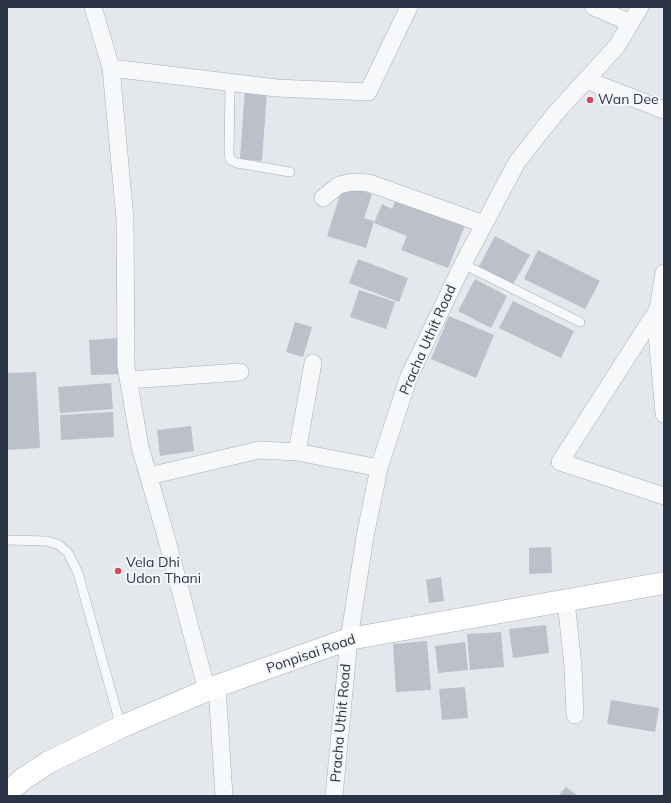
<!DOCTYPE html>
<html>
<head>
<meta charset="utf-8">
<style>
  body { margin:0 }
  #map { position:relative; width:671px; height:803px; overflow:hidden; background:#e4e7ec; font-family:Mulish,sans-serif }
  canvas { display:block }
  .frame { position:absolute; inset:0; border:8px solid #2b3445; pointer-events:none }
</style>
</head>
<body>
<div id="map">
<canvas width="671" height="803"></canvas>
<div class="frame"></div>
</div>
<script>
const c = document.querySelector('canvas').getContext('2d');
c.lineJoin = 'round';
function paint(path, color) { c.fillStyle = color; c.fill(path, 'evenodd'); }
const poly = rows => new Path2D(rows.map(r => 'M' + r).join(''));
function stroke(path, color, width, dash) { c.strokeStyle = color; c.lineWidth = width; c.lineCap = dash ? 'butt' : 'round'; c.setLineDash(dash || []); c.stroke(path); }
function write(font, color, halo, rows, align = 'center') {
  c.font = font + ' Mulish,sans-serif'; c.lineWidth = 4; c.setLineDash([]); c.textBaseline = 'middle'; c.strokeStyle = halo; c.fillStyle = color; for (const [text, x, y, turn = 0] of rows) {
    c.save(); c.translate(x, y); c.rotate((+turn || 0) * Math.PI / 180); c.textAlign = isNaN(turn) ? turn : align; if (halo) c.strokeText(text, 0, 0); c.fillText(text, 0, 0); c.restore();
  }
}
paint(poly([
  [245,89,267,91,262,161,240,159],
  [343,185,372,194,364,218,374,221,366,248,327,236],
  [397,196,466,223,448,268,401,250,407,236,374,223,382,204,392,209],
  [495,236,530,255,512,286,478,268],
  [538,250,600,281,585,309,524,279],
  [358,259,408,278,399,302,349,283],
  [475,279,507,296,491,328,458,311],
  [359,290,395,302,386,329,350,317],
  [513,301,574,331,561,358,499,328],
  [449,316,494,335,476,378,431,359],
  [295,322,312,327,303,357,286,352],
  [119,338,121,374,91,375,89,340],
  [36,372,40,448,7,450,7,373],
  [111,383,113,409,60,413,58,387],
  [113,412,114,437,61,440,60,415],
  [191,426,194,451,160,456,157,430],
  [551,547,552,573,529,574,529,548],
  [441,577,444,601,429,603,426,580],
  [546,625,549,653,513,658,509,629],
  [501,632,504,667,470,670,467,634],
  [427,641,431,690,396,692,393,644],
  [465,642,468,670,438,673,435,646],
  [465,687,468,718,442,720,439,689],
  [611,700,659,708,655,732,607,724],
  [566,787,578,796,558,796]
]), '#bbc0ca');
const lane = poly([
  [230,83,229,155,231,160,237,163,290,172],
  [463,264,580,322],
  [7,540,47,541,59,545,68,553,78,573,121,727]
]);
const street = poly([
  [93,7,111,68,125,219,126,366,140,447,165,533,207,691],
  [594,7,631,23],
  [111,68,277,88,368,92,409,7],
  [586,80,664,110],
  [323,198,339,185,352,182,369,183,484,224],
  [664,273,658,309,657,334,664,414],
  [658,309,560,462,664,496],
  [129,380,240,372],
  [297,452,313,363],
  [149,476,259,450,297,452,379,468],
  [566,601,573,666,575,715],
  [217,686,224,796],
  [334,796,349,639,365,537,379,468,408,379,463,264,517,162,554,115,617,46,640,7]
]);
const secondary = poly([
  [7,793,23,779,49,762,121,727,217,686,349,639,664,583]
]);
stroke(lane, '#a9aeb7', 10);
stroke(street, '#a9aeb7', 18);
stroke(secondary, '#a9aeb7', 23);
stroke(lane, '#f7f8fa', 9);
stroke(street, '#f7f8fa', 17);
stroke(secondary, '#fff', 22);
for (const [x, y, r, color] of [
  [590,100,4,"#d1495b"],
  [118,571,4,"#d1495b"]
]) { const dot = new Path2D(); dot.arc(x, y, r, 0, 2 * Math.PI); c.fillStyle = color; c.fill(dot); stroke(dot, '#f4f6f9', 1.5); }
write('14px', '#2b3445', '#f4f6f9', [
  ["Wan Dee",598,100],
  ["Vela Dhi",126,563],
  ["Udon Thani",126,579]
], 'left');
write('14px', '#2b3445', '#f4f6f9', [
  ["Pracha Uthit Road",428,340,-66],
  ["Ponpisai Road",311,654,-19],
  ["Pracha Uthit Road",341,723,-85]
]);
</script>
</body>
</html>
